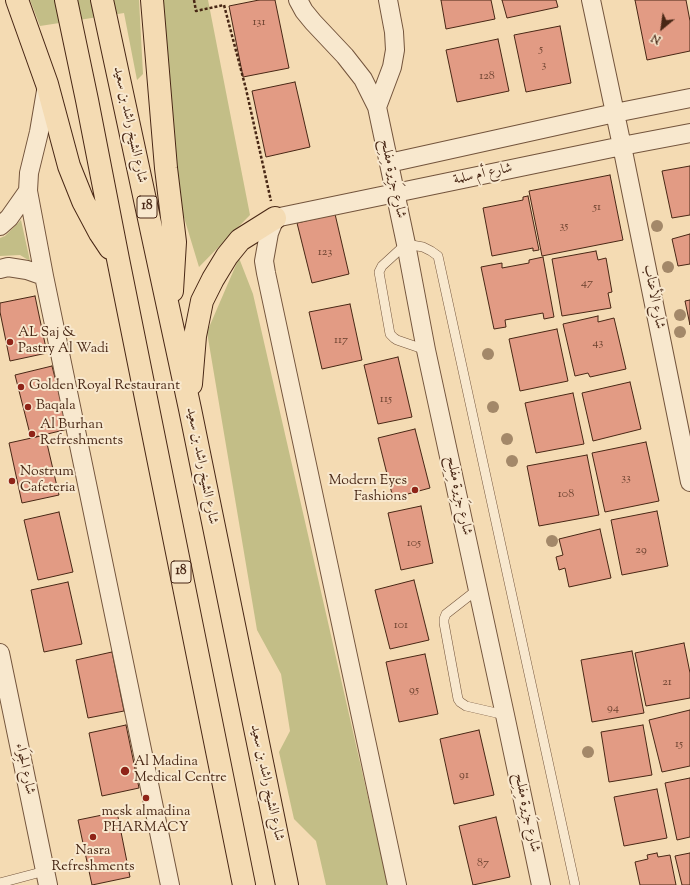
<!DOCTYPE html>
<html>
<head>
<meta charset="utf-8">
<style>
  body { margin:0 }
  #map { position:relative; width:690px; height:885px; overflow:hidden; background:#f4dbb3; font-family:"Sorts Mill Goudy",serif }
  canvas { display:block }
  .north { position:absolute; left:642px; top:8px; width:40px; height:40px; -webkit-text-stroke:3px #f8e8ce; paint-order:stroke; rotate:209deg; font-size:11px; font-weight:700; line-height:16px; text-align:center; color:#482715 }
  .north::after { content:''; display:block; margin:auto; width:14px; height:18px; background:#482715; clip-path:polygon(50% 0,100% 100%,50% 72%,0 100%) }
</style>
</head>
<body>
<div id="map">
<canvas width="690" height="885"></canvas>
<div class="north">N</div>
</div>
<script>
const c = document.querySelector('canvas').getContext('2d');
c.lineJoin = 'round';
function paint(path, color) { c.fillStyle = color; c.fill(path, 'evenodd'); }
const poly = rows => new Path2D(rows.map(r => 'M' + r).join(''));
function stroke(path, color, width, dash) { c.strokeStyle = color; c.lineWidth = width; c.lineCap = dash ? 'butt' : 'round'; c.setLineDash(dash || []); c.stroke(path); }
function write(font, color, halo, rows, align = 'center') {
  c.font = font + ' "Sorts Mill Goudy",Amiri,serif'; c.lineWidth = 4; c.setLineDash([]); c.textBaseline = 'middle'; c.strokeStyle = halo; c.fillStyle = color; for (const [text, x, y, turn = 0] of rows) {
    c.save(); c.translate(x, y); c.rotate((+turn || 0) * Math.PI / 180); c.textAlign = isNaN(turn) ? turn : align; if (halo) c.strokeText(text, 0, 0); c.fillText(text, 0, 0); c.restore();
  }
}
paint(poly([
  [30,0,139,0,143,74,137,80,124,13,40,26],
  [159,0,208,0,250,215,199,267,176,191],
  [21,220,30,261,20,255,0,256,0,238,5,236],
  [239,258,253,294,388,885,326,885,316,841,294,819,279,752,290,731,281,674,257,630,207,332]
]), '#c3be87');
const building = poly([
  [259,0,275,0,289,68,243,77,229,6,259,0],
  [441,0,491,0,495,19,446,29,441,0],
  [502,0,556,0,558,7,507,18,502,0],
  [635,0,686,0,690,21,690,51,647,60,635,0],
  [560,26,571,83,526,92,514,35,560,26],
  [498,39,509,91,457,102,446,50,498,39],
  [295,82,310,147,266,157,252,91,295,82],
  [690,166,690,215,672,218,662,171,690,166],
  [610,175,623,240,542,256,529,191,610,175],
  [528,196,539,250,533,251,533,248,492,256,483,208,523,200,523,197,528,196],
  [335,214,349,274,312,283,297,223,335,214],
  [690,234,690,264,678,266,672,239,690,234],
  [596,251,598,260,606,258,612,292,608,293,611,308,562,316,552,259,596,251],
  [543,257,554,317,544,319,543,313,505,320,506,327,494,329,481,267,502,263,502,268,529,263,529,260,543,257],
  [35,296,47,353,10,361,0,312,0,303,35,296],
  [690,300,690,325,685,301,690,300],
  [350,304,362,360,322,369,309,312,350,304],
  [598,316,598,322,614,318,626,369,590,377,588,373,575,376,563,324,598,316],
  [557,329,568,381,520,391,509,339,557,329],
  [398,357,412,417,378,424,364,365,398,357],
  [52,366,68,429,31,438,15,375,52,366],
  [630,382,641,429,593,441,582,393,630,382],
  [573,393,584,444,536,453,525,403,573,393],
  [415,429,430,488,393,498,378,438,415,429],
  [45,435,59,495,22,503,9,443,45,435],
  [646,442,659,501,605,512,592,453,646,442],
  [587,455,599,515,539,526,527,466,587,455],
  [421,506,433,563,401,570,388,513,421,506],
  [657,511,668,566,622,575,611,520,657,511],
  [59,512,73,572,38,580,24,520,59,512],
  [600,529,611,578,569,587,565,568,559,570,556,557,563,555,559,539,600,529],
  [414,580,429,640,390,649,375,590,414,580],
  [68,582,82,644,44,652,31,590,68,582],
  [684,643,690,673,690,698,646,706,635,653,684,643],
  [632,651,644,713,592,722,581,660,632,651],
  [112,652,124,711,88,718,76,660,112,652],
  [425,654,438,714,399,722,386,662,425,654],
  [690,710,690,766,662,772,649,720,690,710],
  [126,725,139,788,102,796,89,733,126,725],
  [643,725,652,775,609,782,601,732,643,725],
  [479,730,494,795,454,804,440,739,479,730],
  [690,778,690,837,677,840,665,783,690,778],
  [657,789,667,838,624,846,614,797,657,789],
  [117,812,130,877,92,885,78,820,117,812],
  [496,817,510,877,473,885,459,826,496,817],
  [657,853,658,857,670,855,676,885,640,885,635,862,648,859,647,855,657,853],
  [690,853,690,885,682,885,675,856,690,853]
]);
paint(building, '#e29b84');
stroke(building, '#482715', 1);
const lane = poly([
  [426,350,397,340,394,338,390,334,379,272,382,266,406,244,423,247,431,251,438,256,575,885],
  [478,589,446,614,444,619,444,623,458,699,460,702,466,706,505,715],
  [0,883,45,871]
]);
const street = poly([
  [298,0,304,11,313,22,345,56,363,79,377,107,406,244,426,350,505,715,541,885],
  [591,0,622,146,690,482],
  [47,85,39,132,29,173,28,191,44,276,170,885],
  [377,107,392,67,395,50,394,32,388,0],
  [389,163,615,113,690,98],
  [0,226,9,218,28,191],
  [0,269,8,267,27,270,44,276],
  [0,653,48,885],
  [397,885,266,273,264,261,269,233,275,218,622,146,690,133]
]);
const primary = poly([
  [17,0,47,84,69,166,83,201,100,233,110,248],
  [66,0,87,100,118,259,244,885],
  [102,0,190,409,287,885],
  [152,0,166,168,175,242,172,291],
  [191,384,195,336,202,301,213,279,227,256,240,240,275,218]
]);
stroke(lane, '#73543c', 10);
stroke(street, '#73543c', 20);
stroke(primary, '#482715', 24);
stroke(poly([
  [194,0,196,11,224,5,246,89,271,201]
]), '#482715', 2.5, [3, 2]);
stroke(lane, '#f8e8ce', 9);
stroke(street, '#f8e8ce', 18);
stroke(primary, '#f4dbb3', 22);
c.fillStyle = '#a38869';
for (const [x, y] of [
  [657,226],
  [668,267],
  [680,315],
  [680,332],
  [488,354],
  [493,407],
  [507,439],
  [512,461],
  [552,541],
  [588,752]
]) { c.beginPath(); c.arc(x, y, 6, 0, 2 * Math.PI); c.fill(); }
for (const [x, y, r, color] of [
  [10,342,4,"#8f2418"],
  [21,387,4,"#8f2418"],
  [28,407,4,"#8f2418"],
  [32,434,4,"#8f2418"],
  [12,481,4,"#8f2418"],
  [415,490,4,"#8f2418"],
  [125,771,5,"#8f2418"],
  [146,798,4,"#8f2418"],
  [93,837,4,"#8f2418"]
]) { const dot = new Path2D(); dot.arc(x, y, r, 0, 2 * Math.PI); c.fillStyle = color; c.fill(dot); stroke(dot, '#f8e8ce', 1.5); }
write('12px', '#6e4431', null, [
  ["131",259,23],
  ["5",541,50],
  ["3",544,66],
  ["128",487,77],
  ["51",597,208],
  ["35",564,227],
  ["123",325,253],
  ["47",587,284],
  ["117",341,341],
  ["43",598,344],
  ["115",386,400],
  ["33",626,479],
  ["108",566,495],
  ["105",414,544],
  ["29",641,551],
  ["101",401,626],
  ["21",667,683],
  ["95",414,691],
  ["94",613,709],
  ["15",679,745],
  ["91",464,776],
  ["87",483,864]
]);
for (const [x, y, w] of [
  [147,207,20],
  [181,572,20]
]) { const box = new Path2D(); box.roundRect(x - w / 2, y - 11, w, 22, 3); c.fillStyle = '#f8e8ce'; c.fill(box); stroke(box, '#482715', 1); }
write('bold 13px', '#482715', null, [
  ["18",147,207],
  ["18",181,572]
]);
write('14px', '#482715', '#f8e8ce', [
  ["شارع الشيخ راشد بن سعيد",129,125,78],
  ["شارع أم سلمة",483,175,-12],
  ["شارع جَزِيرة مِفلِح",392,179,78],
  ["شارع الأعناب",653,297,79],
  ["شارع الشيخ راشد بن سعيد",201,466,79],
  ["شارع جَزِيرة مِفلِح",458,496,78],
  ["شارع الجِوَاء",24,769,78],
  ["شارع الشيخ راشد بن سعيد",266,783,78],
  ["شارع جَزِيرة مِفلِح",526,813,78]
]);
write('14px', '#482715', '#f8e8ce', [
  ["AL Saj &",18,334],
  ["Pastry Al Wadi",18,350],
  ["Golden Royal Restaurant",29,387],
  ["Baqala",36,407],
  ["Al Burhan",40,426],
  ["Refreshments",40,442],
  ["Nostrum",20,473],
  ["Cafeteria",20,489],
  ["Modern Eyes",407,482,"right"],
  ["Fashions",407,498,"right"],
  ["Al Madina",134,763],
  ["Medical Centre",134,779],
  ["mesk almadina",146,813,"center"],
  ["PHARMACY",146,829,"center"],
  ["Nasra",93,852,"center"],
  ["Refreshments",93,868,"center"]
], 'left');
</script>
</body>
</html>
